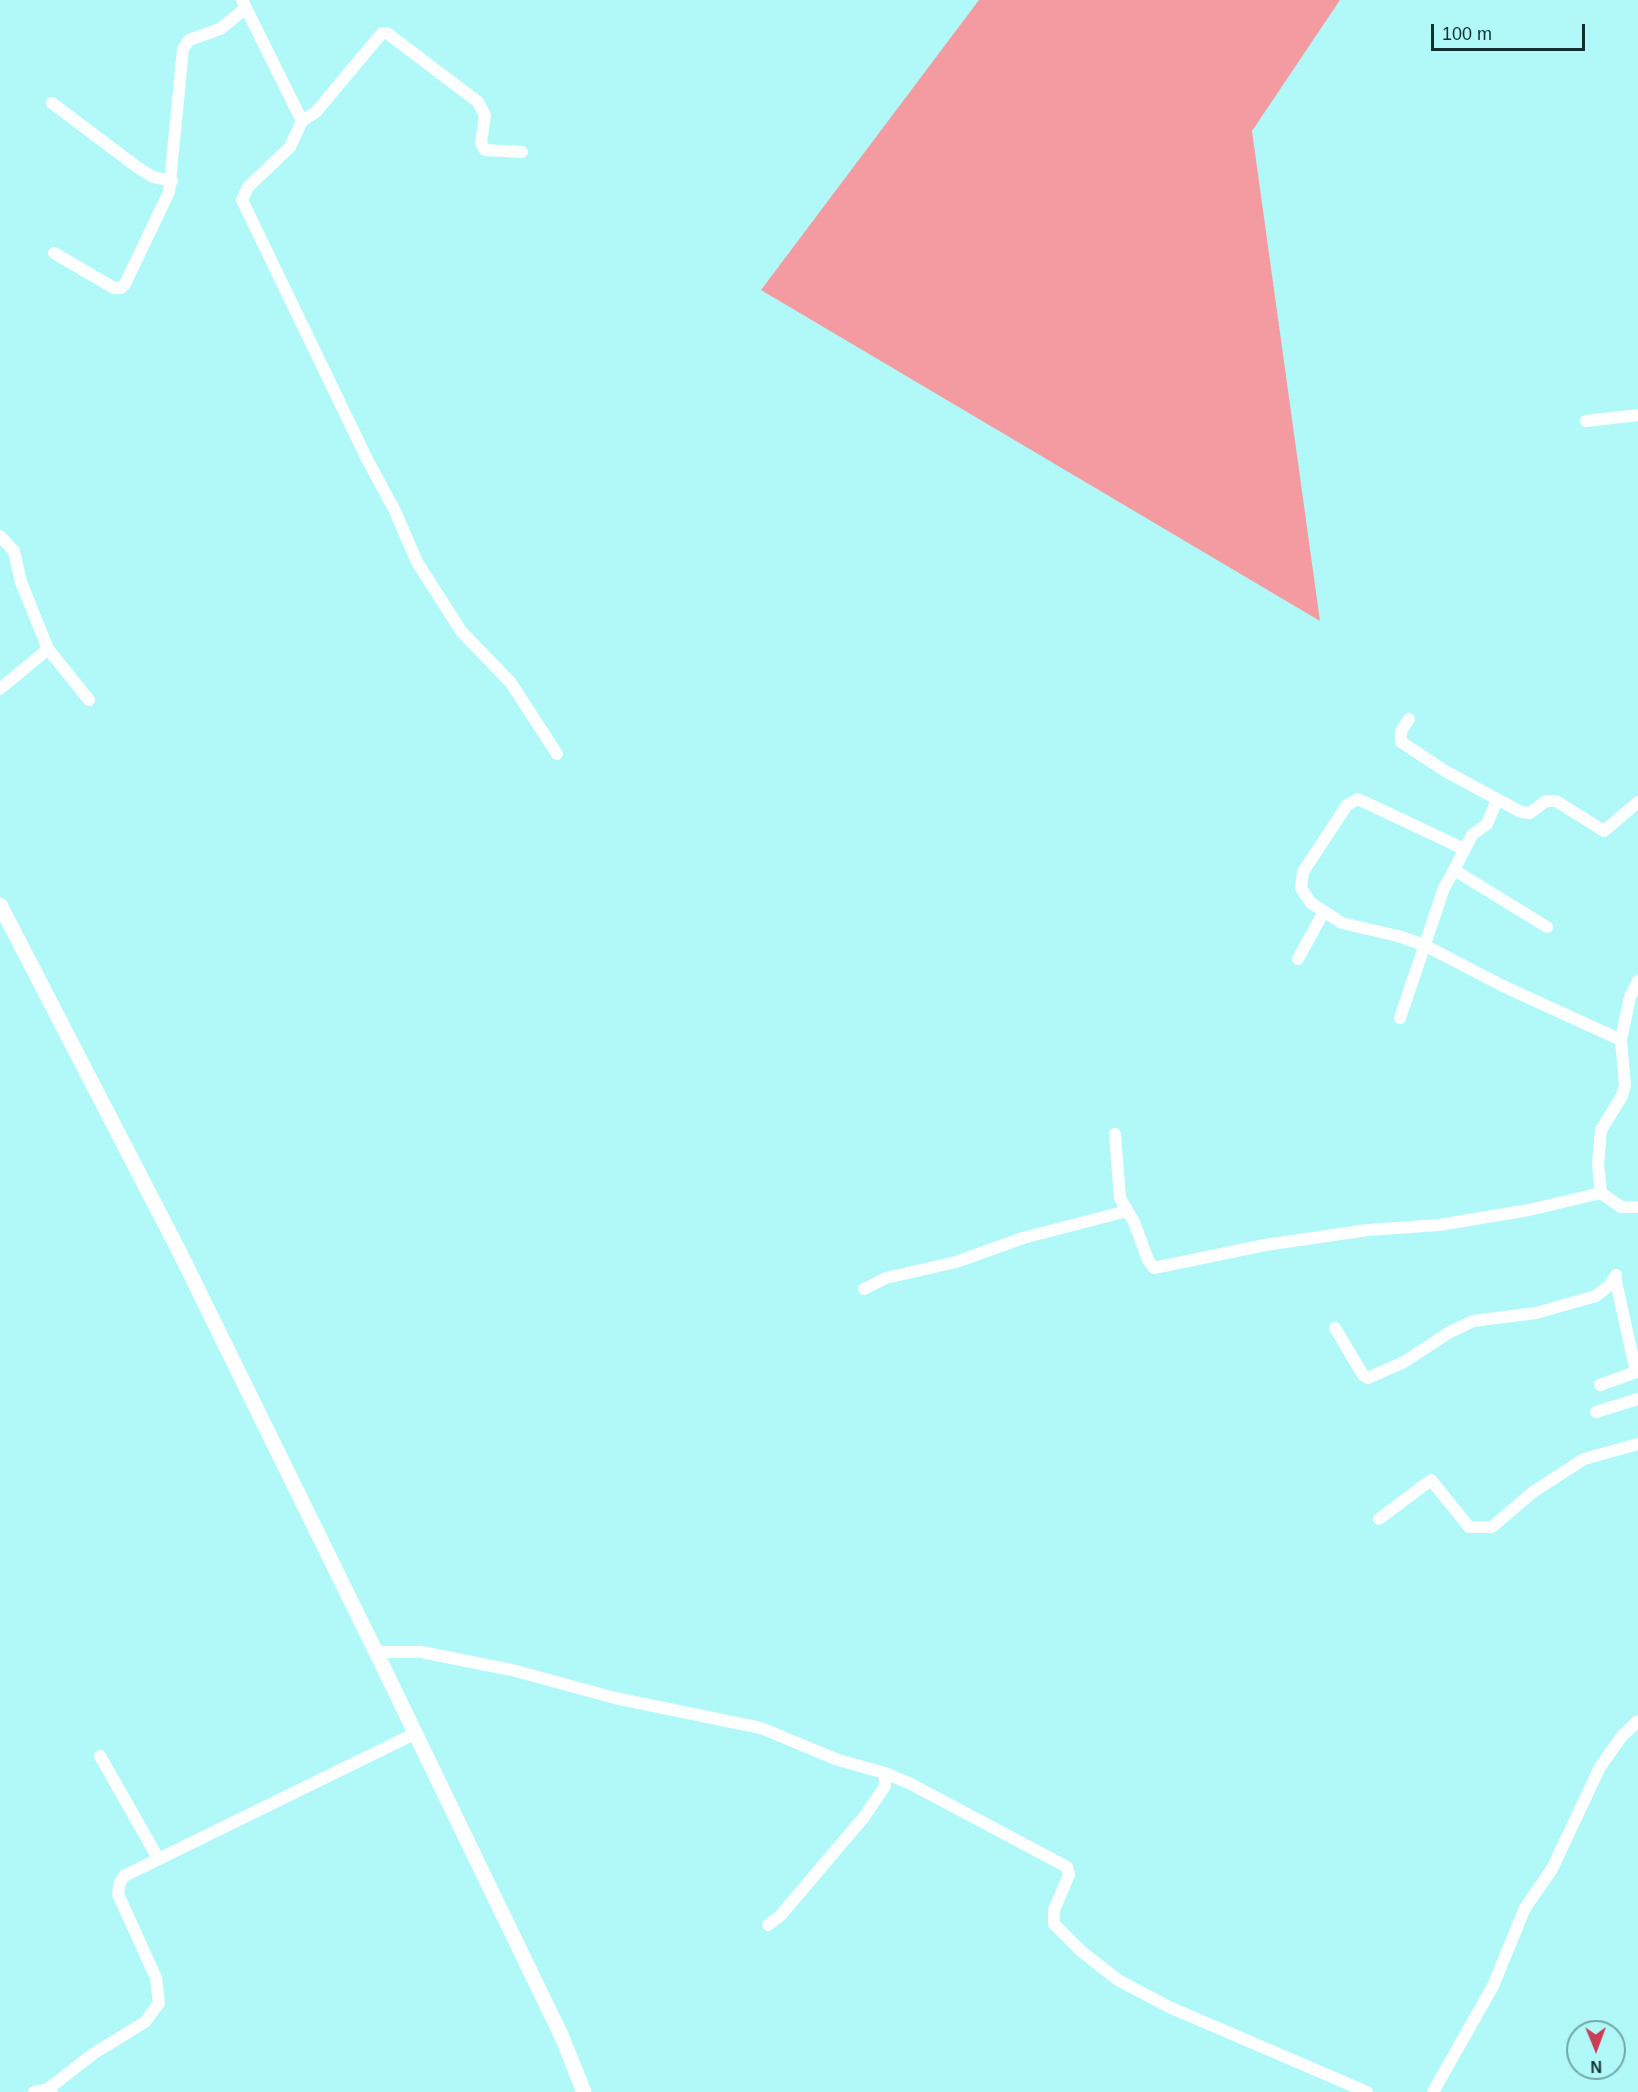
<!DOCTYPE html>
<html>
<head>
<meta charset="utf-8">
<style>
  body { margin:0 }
  #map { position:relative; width:1638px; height:2092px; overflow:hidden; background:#b1f9f8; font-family:Helvetica,sans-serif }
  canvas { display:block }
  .north { position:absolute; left:1566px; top:2020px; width:60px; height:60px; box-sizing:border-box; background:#b1f9f8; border:2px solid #71a9a8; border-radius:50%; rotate:179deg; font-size:16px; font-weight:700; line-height:24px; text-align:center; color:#123030 }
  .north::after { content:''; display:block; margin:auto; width:21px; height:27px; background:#cc3c55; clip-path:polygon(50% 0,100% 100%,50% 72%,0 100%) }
  .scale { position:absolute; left:1431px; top:24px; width:154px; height:27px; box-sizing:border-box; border:3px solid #123030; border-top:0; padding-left:8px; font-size:18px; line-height:21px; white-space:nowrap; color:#123030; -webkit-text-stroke:4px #b1f9f8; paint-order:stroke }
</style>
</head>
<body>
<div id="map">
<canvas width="1638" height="2092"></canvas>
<div class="north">N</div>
<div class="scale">100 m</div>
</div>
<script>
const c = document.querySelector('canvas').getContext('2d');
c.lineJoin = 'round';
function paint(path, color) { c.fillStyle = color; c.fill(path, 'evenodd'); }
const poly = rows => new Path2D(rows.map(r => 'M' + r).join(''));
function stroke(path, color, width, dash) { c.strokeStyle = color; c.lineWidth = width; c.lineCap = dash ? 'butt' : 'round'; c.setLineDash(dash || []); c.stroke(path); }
paint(poly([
  [979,0,1340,0,1252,131,1320,621,761,290]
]), '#f39ba1');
stroke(poly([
  [242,0,302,121],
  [52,103,137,167,153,177,172,181],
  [522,152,485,150,481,143,485,115,478,102,387,33,382,33,316,112,302,121,290,147,248,187,242,200,367,459,395,511,417,562,461,631,511,683,557,754],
  [54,253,114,288,121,288,125,284,169,192,183,49,189,40,220,29,245,9],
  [1586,421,1638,415],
  [0,536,14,551,21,582,48,649,89,700],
  [0,689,48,649],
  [1409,719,1401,731,1401,742,1445,771,1521,812,1530,813,1546,801,1556,801,1604,831,1638,802],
  [1464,849,1358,799,1347,805,1303,872,1301,888,1311,903,1342,923,1398,936,1424,945,1505,987,1621,1040],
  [1454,870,1472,835,1487,824,1497,800],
  [1298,959,1323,913],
  [1638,981,1630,997,1621,1040,1625,1085,1622,1096,1601,1130,1598,1165,1601,1193,1621,1207,1638,1207],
  [1400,1018,1444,888,1454,870,1547,927],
  [1115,1134,1120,1198,1134,1222,1148,1260,1154,1268,1265,1245,1368,1230,1439,1225,1529,1210,1601,1193],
  [864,1289,886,1278,956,1262,1023,1238,1127,1211],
  [1335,1328,1363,1375,1368,1378,1404,1362,1450,1332,1473,1321,1536,1313,1596,1296,1610,1285,1616,1275],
  [1600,1385,1636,1372,1615,1277],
  [1596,1412,1638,1399],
  [1379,1519,1431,1480,1469,1527,1492,1527,1533,1492,1584,1459,1638,1444],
  [376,1652,421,1652,512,1670,615,1698,761,1728,838,1760,885,1773,909,1783,1067,1867,1069,1875,1054,1910,1054,1924,1081,1951,1118,1980,1169,2007,1367,2092],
  [100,1756,158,1858],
  [768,1925,780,1916,864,1817,885,1786,885,1773],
  [48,2089,93,2054,145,2022,159,2003,156,1978,118,1894,120,1882,124,1876,416,1733],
  [34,2092,48,2089,52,2092],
  [1433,2092,1493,1986,1525,1908,1552,1869,1600,1767,1622,1736,1638,1721]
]), '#fff', 12);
stroke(poly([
  [0,905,179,1251,376,1652,562,2037,584,2092]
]), '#fff', 15);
</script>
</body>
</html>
